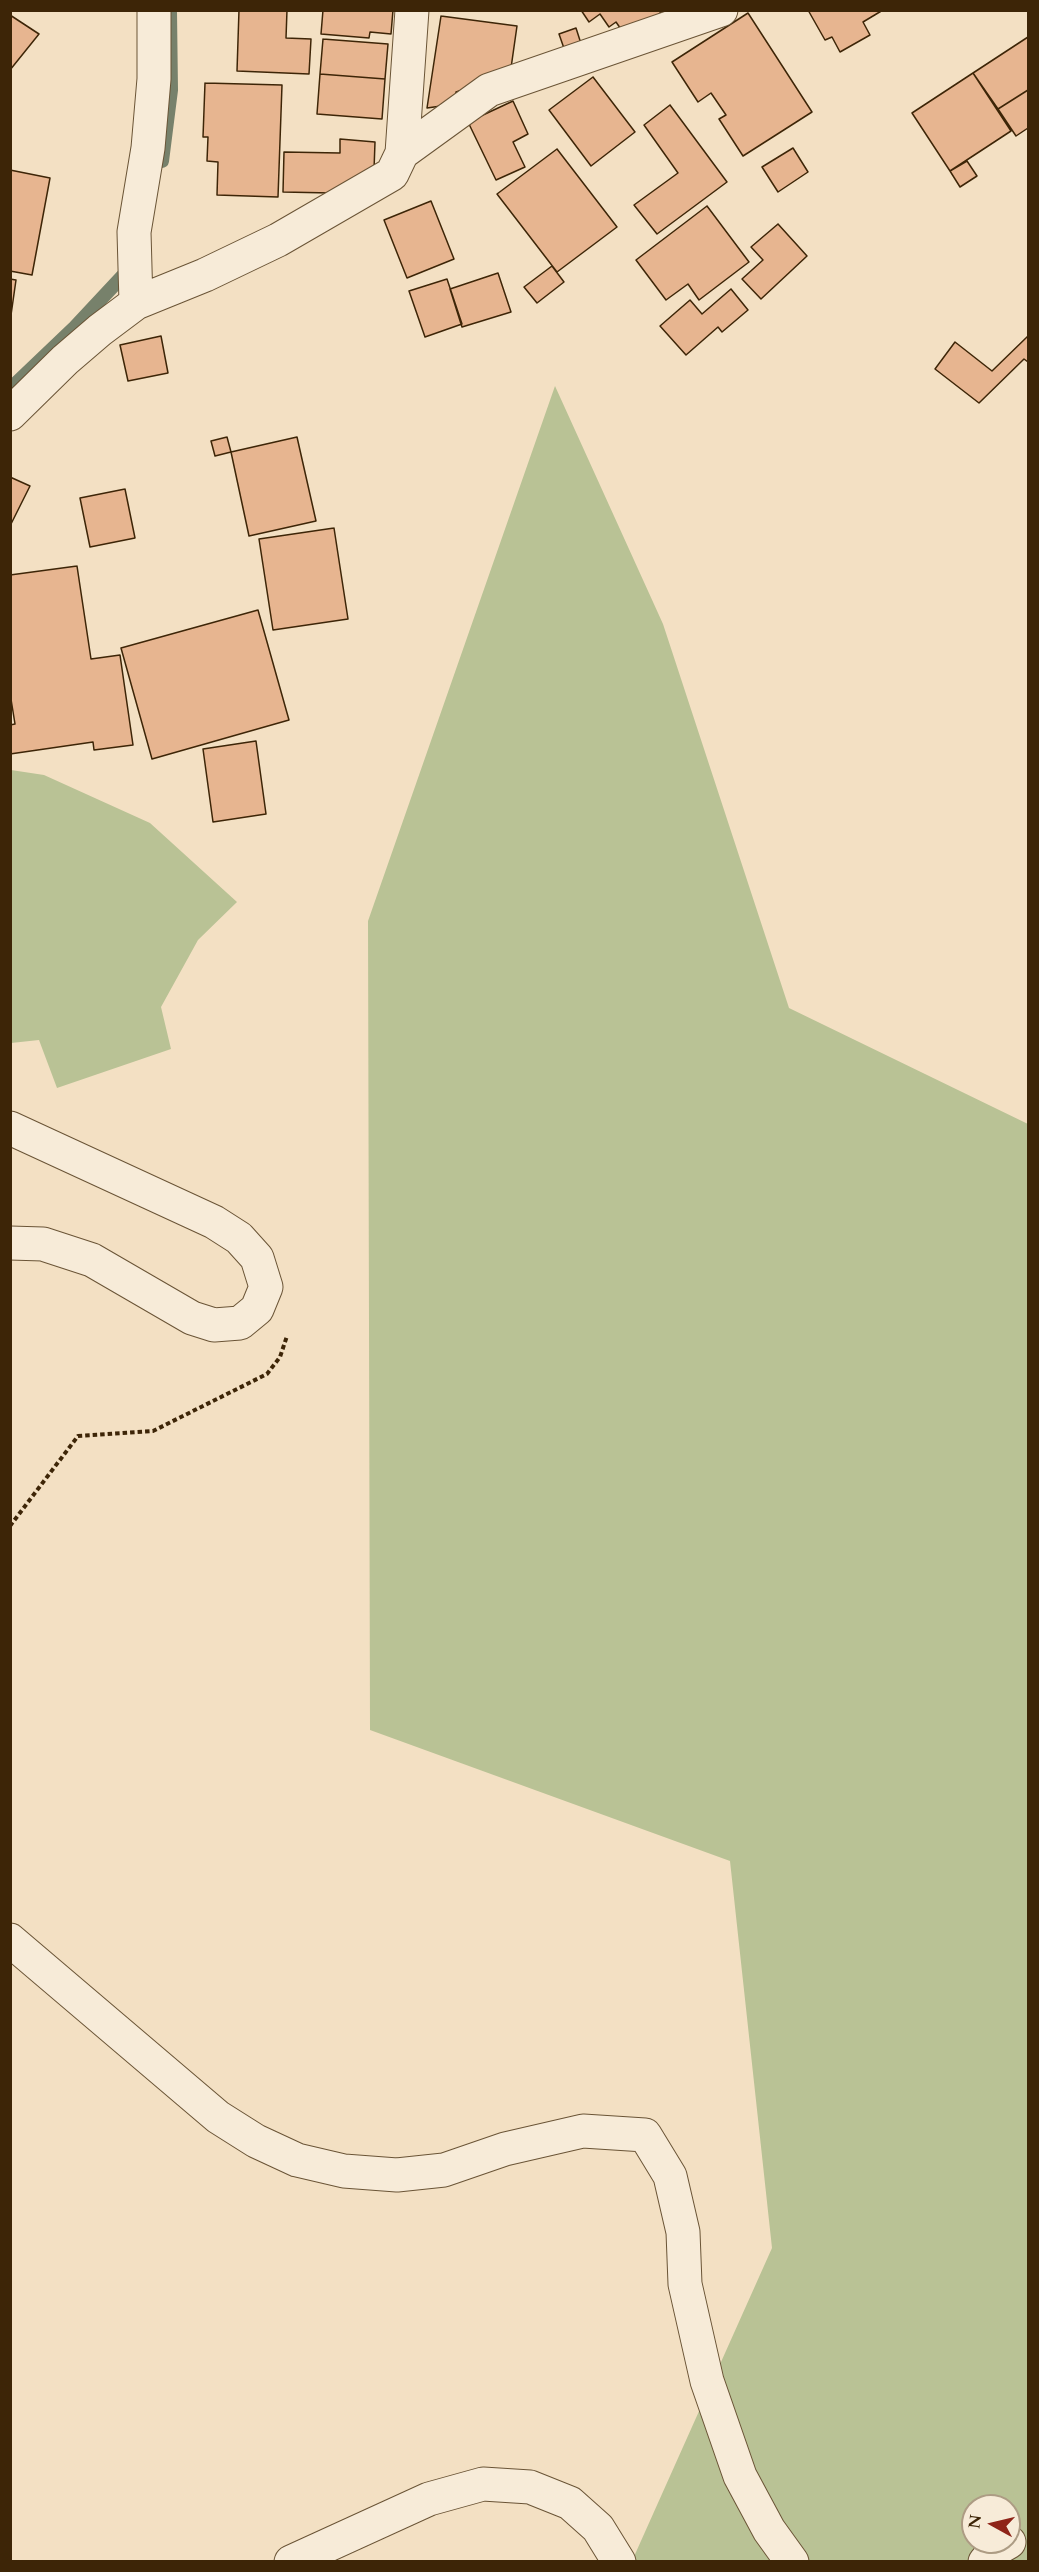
<!DOCTYPE html>
<html>
<head>
<meta charset="utf-8">
<style>
  body { margin:0 }
  #map { position:relative; width:1039px; height:2572px; overflow:hidden; background:#f3e0c3; font-family:Cardo,serif }
  canvas { display:block }
  .frame { position:absolute; inset:0; border:12px solid #3d2507; pointer-events:none }
  .north { position:absolute; left:961px; top:2494px; width:60px; height:60px; box-sizing:border-box; background:#f7ebd8; border:2px solid #ad9c84; border-radius:50%; rotate:278deg; font-size:16px; font-weight:700; line-height:24px; text-align:center; color:#3d2507 }
  .north::after { content:''; display:block; margin:auto; width:21px; height:27px; background:#8f2418; clip-path:polygon(50% 0,100% 100%,50% 72%,0 100%) }
</style>
</head>
<body>
<div id="map">
<canvas width="1039" height="2572"></canvas>
<div class="frame"></div>
<div class="north">N</div>
</div>
<script>
const c = document.querySelector('canvas').getContext('2d');
c.lineJoin = 'round';
function paint(path, color) { c.fillStyle = color; c.fill(path, 'evenodd'); }
const poly = rows => new Path2D(rows.map(r => 'M' + r).join(''));
function stroke(path, color, width, dash) { c.strokeStyle = color; c.lineWidth = width; c.lineCap = dash ? 'butt' : 'round'; c.setLineDash(dash || []); c.stroke(path); }
paint(poly([
  [555,386,663,624,789,1008,1028,1124,1028,2561,632,2561,772,2248,730,1861,370,1730,368,921],
  [973,2506,1009,2506,1009,2542,973,2542],
  [11,770,44,775,150,823,237,902,198,940,161,1007,171,1049,57,1088,39,1040,11,1043]
]), '#b9c295');
stroke(poly([
  [162,161,171,90,170,12],
  [10,389,75,327,131,267]
]), '#77816b', 14);
const building = poly([
  [239,10,287,10,286,38,311,39,309,74,237,71,239,10],
  [323,10,393,10,391,34,370,32,369,38,321,34,323,10],
  [581,10,659,10,661,14,627,38,616,22,609,27,600,14,589,22,581,10],
  [808,10,883,10,863,22,870,35,840,52,832,37,825,40,808,10],
  [748,13,812,112,743,156,719,119,726,115,711,93,698,102,672,62,748,13],
  [10,15,39,34,10,70,10,15],
  [441,16,517,26,510,75,456,92,455,104,427,108,441,16],
  [576,28,584,53,567,57,559,34,576,28],
  [1028,37,1028,90,998,109,973,73,1028,37],
  [323,39,388,44,385,79,320,74,323,39],
  [973,73,1011,131,950,171,912,113,973,73],
  [320,74,385,79,382,119,317,114,320,74],
  [593,77,635,132,591,166,549,110,593,77],
  [205,83,282,85,278,197,217,195,218,162,207,161,208,137,203,137,205,83],
  [1028,90,1028,128,1016,136,998,109,1028,90],
  [513,101,528,134,513,142,525,167,496,180,468,122,513,101],
  [670,105,727,182,657,234,634,205,678,173,644,125,670,105],
  [340,139,375,142,374,170,331,193,283,192,284,152,340,153,340,139],
  [793,148,808,172,778,192,762,167,793,148],
  [557,149,617,227,557,272,497,194,557,149],
  [967,161,977,176,960,187,950,171,967,161],
  [10,170,50,178,32,275,10,271,10,170],
  [431,201,454,259,407,278,384,220,431,201],
  [707,206,749,262,699,300,688,284,666,300,636,260,707,206],
  [778,224,807,256,761,299,742,279,763,260,751,247,778,224],
  [552,266,564,282,537,303,524,287,552,266],
  [498,273,511,312,462,327,450,289,498,273],
  [10,279,16,280,11,315,10,315,10,279],
  [447,279,462,324,425,337,409,291,447,279],
  [731,289,748,310,722,332,718,327,686,355,660,326,690,300,702,314,731,289],
  [161,336,168,373,128,381,120,345,161,336],
  [1028,336,1028,362,1024,359,979,403,935,369,955,342,992,371,1028,336],
  [227,437,231,452,215,456,211,441,227,437],
  [297,437,316,521,249,536,231,452,297,437],
  [10,477,30,486,10,526,10,477],
  [125,489,135,538,90,547,80,498,125,489],
  [334,528,348,619,273,630,259,539,334,528],
  [77,566,91,659,120,655,133,745,94,750,93,742,10,754,10,725,15,724,10,693,10,575,77,566],
  [258,610,289,720,152,759,121,648,258,610],
  [256,741,266,814,213,822,203,749,256,741]
]);
paint(building, '#e7b590');
stroke(building, '#3d2507', 1.5);
const minor = poly([
  [402,153,489,90,721,10],
  [136,303,134,232,148,148,154,79,154,10],
  [10,414,65,360,100,330,136,303,205,275,278,240,392,174,402,153,412,10],
  [10,1128,214,1222,239,1238,257,1258,266,1287,257,1309,240,1323,214,1325,192,1318,92,1260,43,1244,10,1243],
  [10,1940,218,2117,256,2141,297,2160,344,2171,397,2175,444,2170,505,2149,583,2131,645,2135,670,2176,683,2232,685,2284,707,2381,740,2476,769,2530,792,2562],
  [291,2562,429,2499,483,2484,530,2487,570,2503,598,2528,619,2562],
  [985,2562,995,2550,1009,2542]
]);
stroke(minor, '#6a5436', 35);
stroke(poly([
  [10,1526,78,1436,153,1431,267,1374,280,1357,287,1336]
]), '#3d2507', 4, [4.5, 3]);
stroke(minor, '#f7ebd8', 33);
</script>
</body>
</html>
